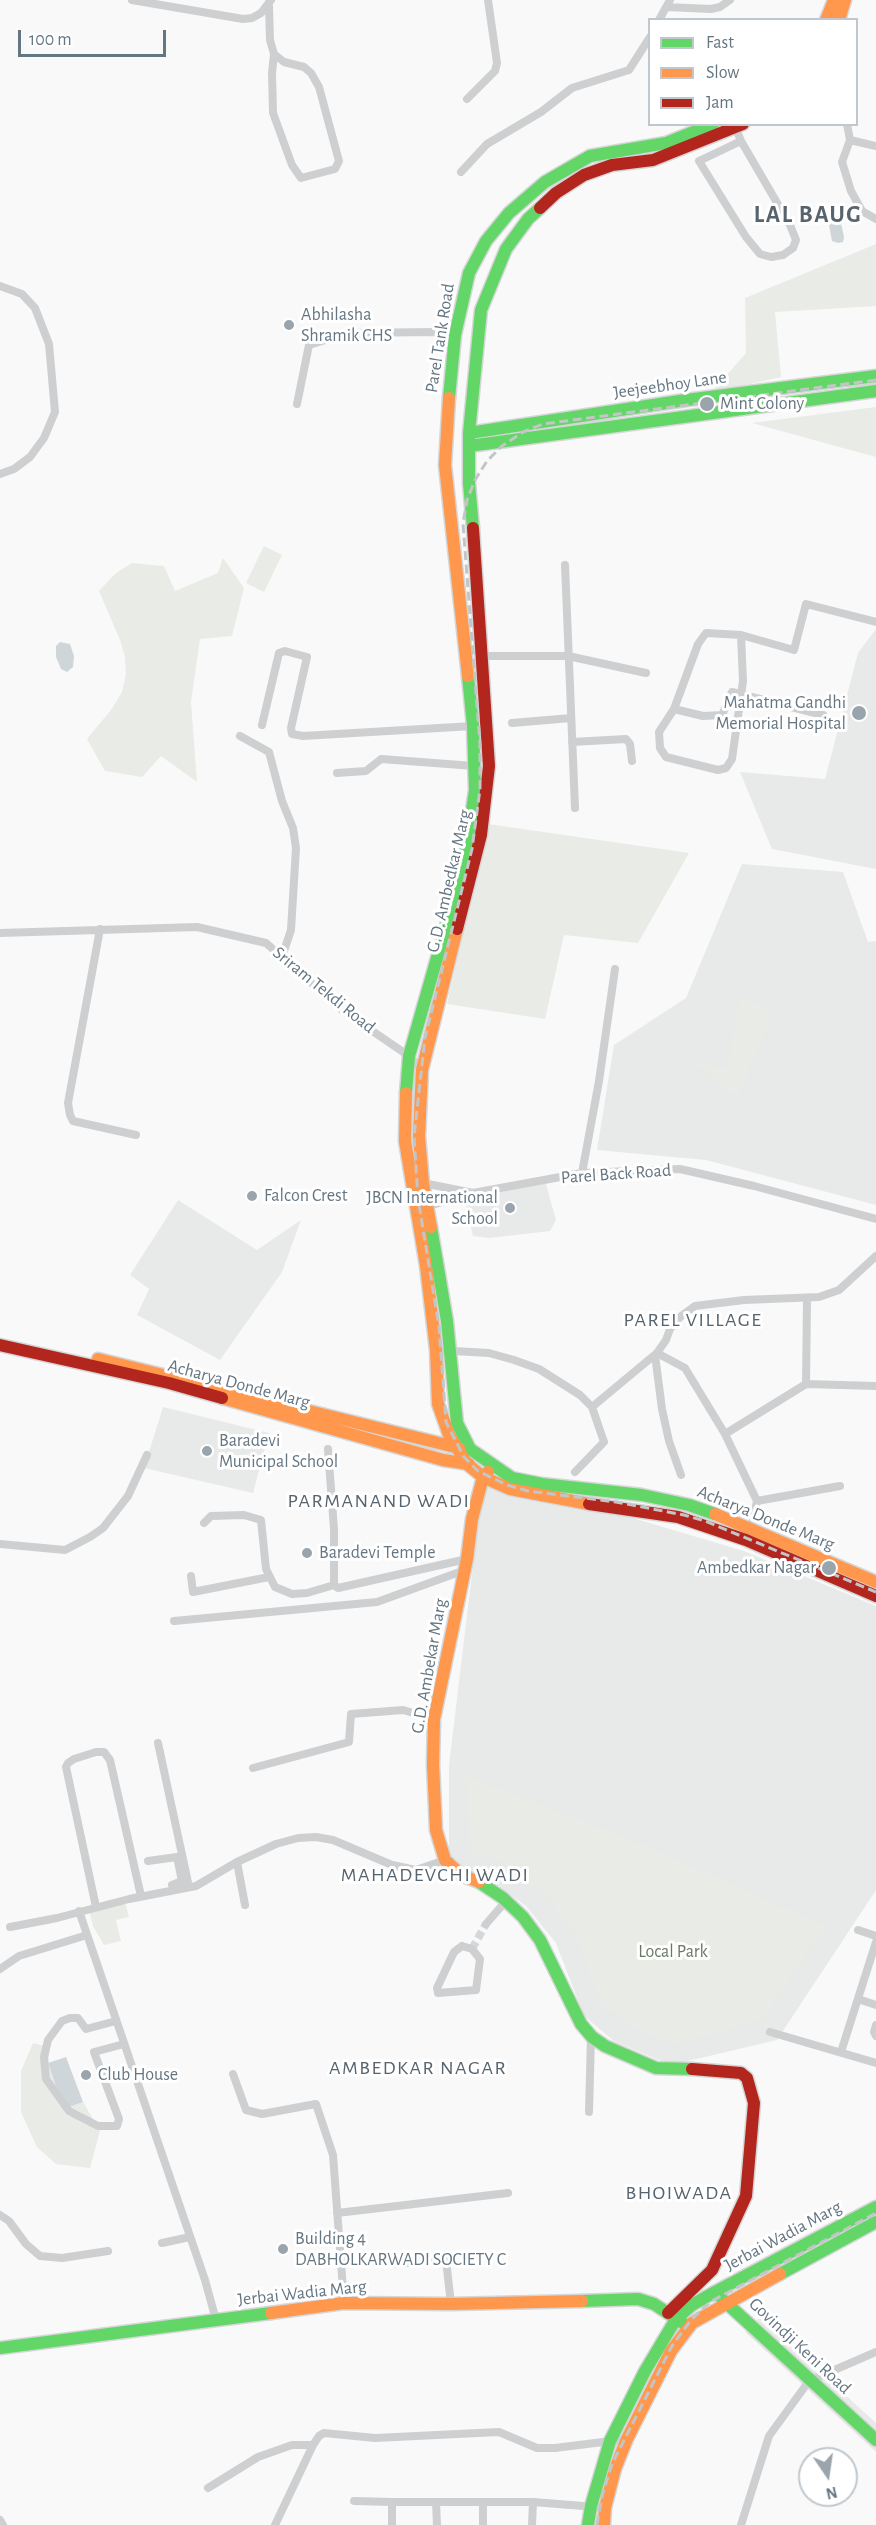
<!DOCTYPE html>
<html>
<head>
<meta charset="utf-8">
<style>
  body { margin:0 }
  #map { position:relative; width:876px; height:2525px; overflow:hidden; background:#f9f9f9; font-family:"Alegreya Sans",sans-serif }
  canvas { display:block }
  .legend { position:absolute; left:648px; top:18px; width:210px; height:108px; box-sizing:border-box; background:#fff; border:2px solid #c1c8cd; margin:0; padding:8px 10px; list-style:none; font-size:18px; color:#657683 }
  .legend li { display:flex; align-items:center; gap:12px; height:30px }
  .legend b { width:30px; border:2px solid #c1c8cd }
  .north { position:absolute; left:798px; top:2447px; width:60px; height:60px; box-sizing:border-box; background:#fff; border:2px solid #c1c8cd; border-radius:50%; rotate:167deg; font-size:16px; font-weight:700; line-height:24px; text-align:center; color:#657683 }
  .north::after { content:''; display:block; margin:auto; width:21px; height:27px; background:#99a4ac; clip-path:polygon(50% 0,100% 100%,50% 72%,0 100%) }
  .scale { position:absolute; left:18px; top:30px; width:148px; height:27px; box-sizing:border-box; border:3px solid #657683; border-top:0; padding-left:8px; font-size:18px; line-height:21px; white-space:nowrap; color:#657683; -webkit-text-stroke:4px #fff; paint-order:stroke }
</style>
</head>
<body>
<div id="map">
<canvas width="876" height="2525"></canvas>
<ul class="legend">
<li><b style="height:8px;background:#63d668"></b>Fast</li>
<li><b style="height:8px;background:#ff974d"></b>Slow</li>
<li><b style="height:8px;background:#b3261e"></b>Jam</li>
</ul>
<div class="north">N</div>
<div class="scale">100 m</div>
</div>
<script>
const c = document.querySelector('canvas').getContext('2d');
c.lineJoin = 'round';
function paint(path, color) { c.fillStyle = color; c.fill(path, 'evenodd'); }
const poly = rows => new Path2D(rows.map(r => 'M' + r).join(''));
function stroke(path, color, width, dash) { c.strokeStyle = color; c.lineWidth = width; c.lineCap = dash ? 'butt' : 'round'; c.setLineDash(dash || []); c.stroke(path); }
function write(font, color, halo, rows, align = 'center') {
  c.font = font + ' "Alegreya Sans",sans-serif'; c.lineWidth = 6; c.setLineDash([]); c.textBaseline = 'middle'; c.strokeStyle = halo; c.fillStyle = color; for (const [text, x, y, turn = 0] of rows) {
    c.save(); c.translate(x, y); c.rotate((+turn || 0) * Math.PI / 180); c.textAlign = isNaN(turn) ? turn : align; if (halo) c.strokeText(text, 0, 0); c.fillText(text, 0, 0); c.restore();
  }
}
paint(poly([
  [876,629,876,869,772,849,740,772,825,779,858,653],
  [742,864,843,872,868,942,876,941,876,1205,706,1160,597,1150,614,1045,686,998],
  [545,1181,556,1220,550,1231,489,1238,473,1236,463,1193],
  [178,1200,257,1250,301,1220,282,1272,220,1360,137,1315,149,1289,130,1275],
  [163,1407,269,1433,253,1493,144,1468],
  [484,1474,744,1551,876,1606,876,1890,777,2040,671,2065,614,2041,584,2016,556,1943,526,1906,488,1878,449,1872,449,1765],
  [760,2317,876,2423,876,2452,745,2332]
]), '#e8e9e9');
paint(poly([
  [876,244,876,306,775,312,781,377,711,393,746,353,745,298],
  [876,407,876,457,752,423],
  [264,546,282,555,264,592,246,583],
  [223,558,244,588,232,636,200,639,191,702,197,782,161,756,142,777,105,771,87,739,111,710,122,692,126,674,125,657,120,640,99,591,116,573,132,563,164,566,175,591,218,573],
  [488,824,689,853,638,943,564,935,545,1019,447,1004],
  [740,992,772,1015,738,1097,693,1062,728,1068],
  [466,1776,625,1837,826,1926,762,2020,674,2045,629,2025,601,2004,574,1931,541,1892,495,1858,470,1853],
  [125,1902,129,1917,116,1920,121,1941,104,1945,93,1926,89,1910],
  [33,2043,50,2047,48,2063,65,2109,83,2102,100,2131,90,2168,56,2164,37,2147,21,2112,21,2071]
]), '#e8ebe6');
paint(poly([
  [833,214,840,218,844,237,843,242,838,243,832,241,828,220,829,216],
  [60,642,70,644,74,656,73,667,67,672,61,669,56,657,56,646],
  [66,2057,83,2102,64,2109,48,2063]
]), '#ced6d9');
stroke(poly([
  [472,1949,486,1924]
]), '#d4d8dc', 8, [8, 4]);
const fast = poly([
  [449,398,455,335,469,273,486,241,509,213,545,182,590,156,666,143,713,124],
  [469,433,686,400,876,376],
  [469,446,876,391],
  [473,528,469,483,469,433,481,310,506,249,528,219,540,208],
  [406,1093,409,1056,464,863,475,790,473,726,468,676],
  [431,1227,447,1321,457,1423,470,1449,512,1478,542,1484,642,1495,689,1505,715,1514],
  [479,1882,503,1898,523,1917,540,1940,581,2024,592,2037,605,2046,656,2068,692,2069],
  [780,2274,876,2222],
  [722,2299,876,2440],
  [582,2301,638,2299,654,2304,689,2327],
  [0,2348,271,2313],
  [588,2525,591,2506,610,2441,645,2371,676,2319,692,2305,713,2293,876,2207]
]);
const slow = poly([
  [826,20,834,0],
  [839,20,845,0],
  [449,398,445,465,468,676],
  [406,1093,405,1141,426,1266,436,1350,438,1404,449,1435,467,1464,483,1477,510,1489,589,1504],
  [431,1227,423,1183,419,1136,422,1070,457,929],
  [98,1359,459,1448],
  [222,1398,443,1460,469,1464],
  [715,1514,876,1582],
  [479,1882,461,1875,445,1860,436,1830,433,1764,434,1719,467,1559,472,1519,483,1477,488,1472],
  [271,2313,344,2303,451,2304,582,2301],
  [604,2525,605,2508,615,2469,627,2439,671,2351,692,2323,780,2274]
]);
const jam = poly([
  [540,208,556,193,584,175,612,165,653,160,743,124],
  [457,929,481,835,489,766,473,528],
  [0,1345,169,1383,222,1398],
  [589,1504,678,1517,746,1540,876,1596],
  [668,2313,712,2270,746,2196,754,2103,747,2078,741,2073,692,2069]
]);
stroke(fast, '#d5d6d7', 15);
stroke(slow, '#d5d6d7', 15);
stroke(jam, '#d5d6d7', 15);
stroke(poly([
  [132,0,243,19,252,18,261,13,271,0],
  [269,6,270,40,274,54,284,62,304,67,311,73,319,87,339,161,335,169,301,178,292,165,273,113,272,73,274,54],
  [667,7,711,9,720,7,730,0],
  [659,20,670,0],
  [467,99,495,71,497,63,488,0],
  [734,124,741,141,790,225,796,240,793,248,783,255,771,257,760,254,746,237,699,161,741,141],
  [847,124,850,140,842,162,851,191,862,211,876,219],
  [850,140,876,146],
  [461,172,487,144,541,112,572,88,629,70,650,37],
  [0,286,22,294,35,308,49,344,55,412,44,438,30,457,14,469,0,474],
  [297,404,309,345,349,333,435,332,455,335],
  [565,565,575,808],
  [741,635,706,633,698,644,674,709,659,732,660,748,666,757,718,770,726,768,732,759,743,681,741,635,794,650,806,604,876,622],
  [482,656,568,656,646,673],
  [674,709,703,716,722,715,732,692,823,715],
  [512,723,571,718],
  [262,725,279,653,285,651,307,657,291,728,292,734,303,736,473,726],
  [240,736,269,752,282,801,293,828,296,848,291,930,282,957],
  [572,742,626,739,630,744,632,761],
  [337,773,366,771,381,759,474,766],
  [100,929,68,1103,70,1115,73,1121,136,1135],
  [0,933,197,927,266,943,343,1011,409,1056,422,1070],
  [582,1173,599,1081,615,969],
  [423,1183,473,1193,582,1173,680,1169,754,1186,876,1219],
  [422,1208,470,1194],
  [436,1350,489,1353,514,1360,539,1369,580,1395,592,1407,604,1442,575,1472],
  [657,1353,685,1368,725,1434,757,1501,751,1529],
  [655,1355,662,1409,669,1441,681,1475],
  [806,1384,876,1386],
  [592,1407,657,1353,666,1340,670,1329,680,1317,695,1306,744,1300,819,1297,839,1290,876,1256],
  [725,1434,806,1384,807,1299],
  [328,1449,334,1529,334,1585,338,1588,467,1559],
  [757,1501,840,1486],
  [204,1523,211,1516,244,1515,261,1520,266,1569,275,1587,292,1594,307,1593,334,1585],
  [0,1544,65,1550,90,1537,103,1528,128,1496,147,1455],
  [191,1576,193,1592,269,1577],
  [174,1621,377,1602,465,1570],
  [158,1743,189,1887],
  [253,1768,349,1742,351,1714,403,1710,434,1719],
  [148,1861,177,1857,182,1881,172,1885],
  [237,1862,245,1905],
  [96,1907,66,1767,68,1763,74,1759,96,1752,104,1752,110,1760,141,1896],
  [79,1911,205,2280,216,2320],
  [486,1924,506,1901],
  [10,1927,57,1918,129,1899,196,1886,237,1862,276,1844,298,1838,316,1837,333,1840,392,1865,416,1870,445,1860],
  [858,1930,876,1936],
  [462,1946,472,1949,480,1959,476,1990,438,1993,437,1988,454,1952,462,1946],
  [0,1969,19,1956,87,1935],
  [858,1999,876,2005],
  [116,2021,86,2029,78,2018,70,2018,62,2021,48,2040,44,2057,46,2079,69,2111,98,2126,117,2126,119,2119,94,2052,124,2044],
  [876,2025,874,2032,876,2036],
  [770,2032,876,2063],
  [841,2052,876,1942],
  [233,2074,246,2110,262,2114,316,2104,333,2155,344,2303],
  [589,2112,591,2036],
  [337,2213,508,2193],
  [0,2215,9,2221,26,2244,40,2256,62,2258,108,2251],
  [162,2243,190,2237],
  [393,2264,446,2260,451,2304],
  [208,2488,258,2457,292,2445,313,2445,319,2436,324,2433,375,2438,499,2432,537,2448,555,2448,627,2439],
  [354,2501,392,2502],
  [483,2502,533,2502,596,2507],
  [0,2520,3,2525],
  [275,2525,313,2445],
  [392,2525,392,2502,436,2502],
  [437,2525,436,2502,483,2502,483,2525],
  [532,2525,533,2502],
  [741,2525,769,2436,809,2381,876,2352]
]), '#cecfd0', 8);
stroke(fast, '#63d668', 12);
stroke(slow, '#ff974d', 12);
stroke(jam, '#b3261e', 12);
stroke(poly([
  [876,380,543,424,523,432,502,446,487,461,475,480,467,500,463,524,480,744,480,789,472,849,425,1038,414,1137,418,1198,439,1327,446,1422,464,1457,478,1471,507,1485,528,1491,616,1502,684,1515,705,1521,876,1592],
  [597,2525,602,2496,612,2464,672,2346,691,2320,710,2302,876,2213]
]), '#c3c5c6', 3, [9, 4.5]);
for (const [x, y, r, color] of [
  [289,325,6,"#99a4ac"],
  [707,404,8,"#99a4ac"],
  [859,713,8,"#99a4ac"],
  [252,1196,6,"#99a4ac"],
  [510,1208,6,"#99a4ac"],
  [207,1451,6,"#99a4ac"],
  [307,1553,6,"#99a4ac"],
  [829,1568,8,"#99a4ac"],
  [86,2075,6,"#99a4ac"],
  [283,2249,6,"#99a4ac"]
]) { const dot = new Path2D(); dot.arc(x, y, r, 0, 2 * Math.PI); c.fillStyle = color; c.fill(dot); stroke(dot, '#fff', 2); }
write('18px', '#657683', '#fff', [
  ["Abhilasha",301,315],
  ["Shramik CHS",301,336],
  ["Mint Colony",720,404],
  ["Mahatma Gandhi",846,703,"right"],
  ["Memorial Hospital",846,724,"right"],
  ["Falcon Crest",264,1196],
  ["JBCN International",498,1198,"right"],
  ["School",498,1219,"right"],
  ["Baradevi",219,1441],
  ["Municipal School",219,1462],
  ["Baradevi Temple",319,1553],
  ["Ambedkar Nagar",816,1568,"right"],
  ["Club House",98,2075],
  ["Building 4",295,2239],
  ["DABHOLKARWADI SOCIETY C",295,2260]
], 'left');
write('18px', '#657683', '#fff', [
  ["Parel Tank Road",440,338,-81],
  ["Jeejeebhoy Lane",670,385,-8],
  ["G.D. Ambedkar Marg",449,881,-77],
  ["Sriram Tekdi Road",324,990,39],
  ["Parel Back Road",616,1174,-4],
  ["Acharya Donde Marg",239,1384,15],
  ["Acharya Donde Marg",766,1518,22],
  ["G.D. Ambekar Marg",429,1666,-80],
  ["Jerbai Wadia Marg",783,2236,-28],
  ["Jerbai Wadia Marg",302,2293,-6],
  ["Govindji Keni Road",800,2346,43]
]);
write('18px', '#687a64', '#fff', [
  ["Local Park",673,1952]
]);
c.letterSpacing = '1.5px';
write('20px', '#57646e', '#fff', [
  ["PAREL VILLAGE",693,1320],
  ["PARMANAND WADI",379,1501],
  ["MAHADEVCHI WADI",435,1875],
  ["AMBEDKAR NAGAR",418,2068],
  ["BHOIWADA",679,2193]
]);
c.letterSpacing = '0px';
c.letterSpacing = '1.5px';
write('bold 24px', '#57646e', '#fff', [
  ["LAL BAUG",808,215]
]);
c.letterSpacing = '0px';
</script>
</body>
</html>
